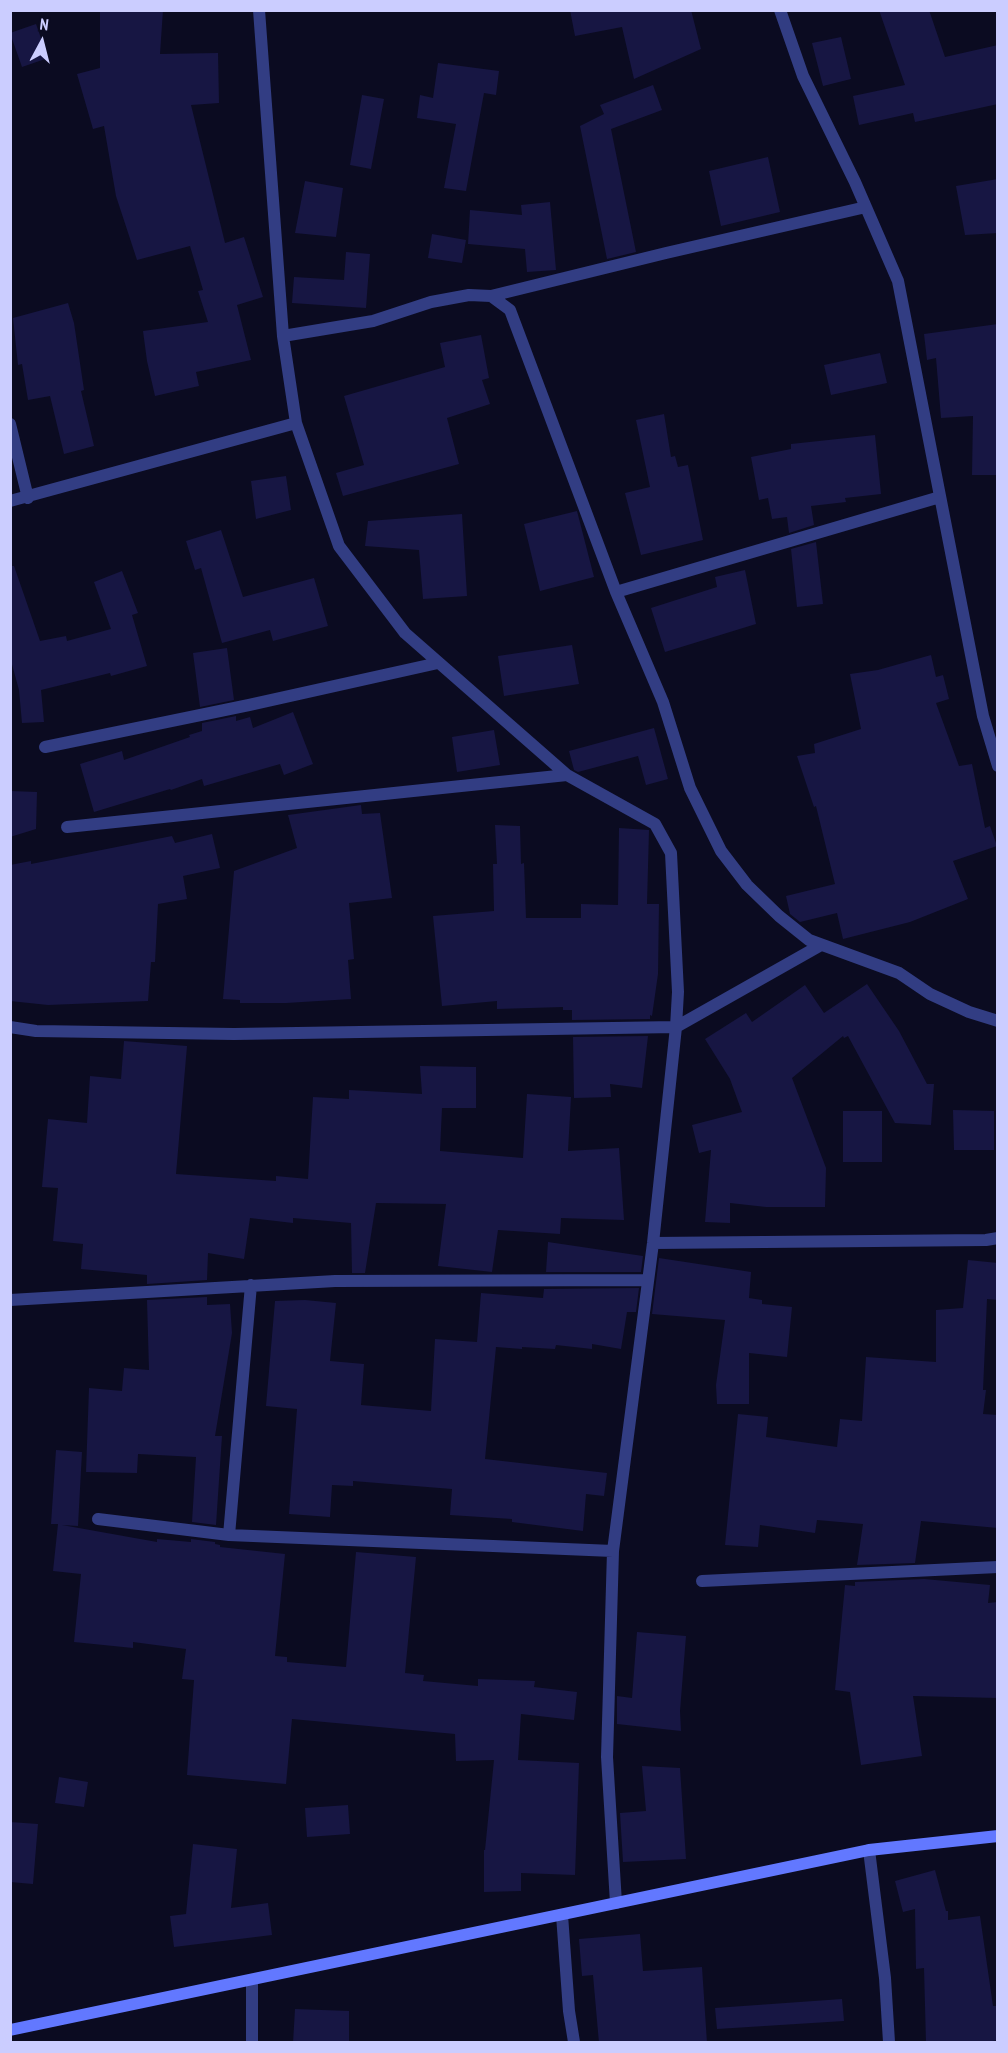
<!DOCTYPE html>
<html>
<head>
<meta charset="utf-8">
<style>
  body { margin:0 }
  #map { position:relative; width:1008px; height:2053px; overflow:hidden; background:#0b0b21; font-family:"PT Sans Narrow",sans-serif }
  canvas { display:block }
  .frame { position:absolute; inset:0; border:12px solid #cbcdff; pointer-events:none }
  .north { position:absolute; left:12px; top:12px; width:60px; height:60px; -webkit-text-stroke:4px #0b0b21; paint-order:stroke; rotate:7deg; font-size:16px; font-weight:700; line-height:24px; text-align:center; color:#cbcdff }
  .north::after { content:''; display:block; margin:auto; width:21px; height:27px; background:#cbcdff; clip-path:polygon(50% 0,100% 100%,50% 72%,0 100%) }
</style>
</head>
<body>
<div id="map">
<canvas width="1008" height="2053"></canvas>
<div class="frame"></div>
<div class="north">N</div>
</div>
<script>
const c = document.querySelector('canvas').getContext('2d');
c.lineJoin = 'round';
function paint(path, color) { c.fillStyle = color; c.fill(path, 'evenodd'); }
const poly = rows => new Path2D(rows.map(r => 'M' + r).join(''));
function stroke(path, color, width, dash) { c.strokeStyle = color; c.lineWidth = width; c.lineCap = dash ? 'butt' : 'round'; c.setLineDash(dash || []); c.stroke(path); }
paint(poly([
  [100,10,163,10,160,54,218,53,219,103,191,105,225,243,244,237,263,297,237,305,251,360,196,372,199,386,155,396,147,361,143,331,208,322,198,291,203,290,190,246,137,260,116,196,104,126,93,129,77,74,100,68],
  [570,10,691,10,701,49,634,79,622,27,575,36],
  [879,10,929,10,945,57,998,45,998,104,915,122,913,113,859,125,853,96,905,85],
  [36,24,48,58,22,67,10,33],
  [841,37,851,79,823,86,812,43],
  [438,63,499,71,496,95,484,93,466,191,444,188,456,124,417,118,420,95,433,98],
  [653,85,662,110,611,129,636,252,607,259,580,126,604,114,600,105],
  [362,95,384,99,371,169,350,165],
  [768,157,780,212,721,226,709,171],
  [998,179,998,233,965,235,956,186],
  [305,181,343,188,336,237,295,233],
  [550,202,556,270,527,272,525,249,468,244,470,210,522,215,521,205],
  [432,234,466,240,462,263,428,258],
  [346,252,370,254,366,308,292,303,294,277,344,280],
  [68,303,74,323,84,390,81,391,94,446,64,454,50,396,28,400,22,364,18,365,13,318],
  [998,324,998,475,972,475,973,416,941,418,936,358,927,360,924,334],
  [481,335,489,378,482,380,490,404,447,418,459,464,343,496,336,473,364,465,344,396,445,367,440,343],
  [880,353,887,383,831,395,824,365],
  [664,414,671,457,675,456,678,467,688,465,703,540,641,555,625,493,650,487,636,420],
  [875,435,881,494,845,498,846,502,811,506,814,525,789,533,787,517,772,519,768,498,759,500,751,457,791,449,791,444],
  [286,476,291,510,256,519,251,481],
  [577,511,594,577,540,591,524,524],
  [462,514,467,596,423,599,419,550,365,546,368,521],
  [221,530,243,597,314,578,328,626,273,641,270,630,222,643,201,568,195,570,186,541],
  [816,542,823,604,797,607,791,549],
  [10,566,14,566,40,641,66,636,67,641,111,629,94,582,122,571,138,613,132,615,147,666,111,676,110,673,41,690,44,722,22,723,19,690,10,657],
  [745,570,756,624,665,652,651,608,717,587,715,577],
  [572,645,579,684,504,696,498,656],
  [227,648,234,700,200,707,193,653],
  [931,655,936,677,943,675,949,699,936,703,959,766,972,764,985,828,990,826,997,846,953,861,968,899,910,922,843,939,837,913,800,922,790,914,786,896,835,884,816,806,814,807,797,756,815,753,814,744,861,729,850,674,878,670],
  [293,712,313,764,284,775,280,764,204,786,202,779,171,790,170,789,94,812,80,764,122,751,124,760,190,737,189,735,202,731,202,723,236,716,236,721,250,717,253,728],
  [654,728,668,779,646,785,638,756,578,772,574,770,569,751],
  [494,730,500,765,457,772,452,737],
  [10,791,37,792,36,829,10,837],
  [361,805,362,814,380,813,392,898,349,903,354,959,348,960,351,999,286,1003,240,1003,240,1000,223,999,234,871,297,848,288,815],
  [495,825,520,826,521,864,524,863,526,918,581,918,581,904,618,905,619,828,649,830,647,904,659,904,658,974,652,1016,650,1015,650,1019,572,1020,572,1010,563,1010,563,1007,497,1009,497,1001,442,1006,433,916,494,911,493,864,497,864],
  [212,834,220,868,183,876,187,899,158,904,155,962,151,962,148,1001,48,1005,10,1001,10,865,31,861,31,864,172,836,175,843],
  [867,984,899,1031,927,1084,934,1084,931,1125,895,1123,848,1036,844,1038,843,1036,792,1078,826,1168,825,1207,766,1207,730,1203,730,1223,705,1222,711,1150,699,1153,692,1125,742,1112,730,1079,705,1039,746,1013,752,1022,805,985,824,1013],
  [648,1036,642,1088,610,1084,611,1097,574,1098,573,1037],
  [124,1041,187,1046,176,1174,276,1181,276,1176,308,1179,313,1097,349,1099,349,1090,422,1094,420,1066,476,1067,476,1108,442,1108,440,1151,523,1158,527,1094,571,1097,568,1151,619,1148,624,1220,561,1218,560,1234,498,1230,492,1272,438,1266,446,1204,376,1203,365,1273,352,1273,351,1223,293,1218,293,1223,250,1218,244,1259,208,1253,207,1280,147,1284,147,1275,81,1269,83,1244,53,1241,58,1188,42,1187,48,1119,87,1123,90,1076,121,1079],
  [953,1110,994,1111,994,1150,954,1150],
  [843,1111,882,1111,882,1162,843,1162],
  [548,1242,643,1256,641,1272,546,1272],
  [659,1258,751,1272,749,1298,762,1300,762,1304,792,1307,787,1357,749,1353,749,1404,717,1404,716,1385,725,1320,652,1314],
  [968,1260,998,1263,998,1300,987,1299,983,1390,986,1390,983,1414,998,1415,998,1528,921,1521,915,1563,857,1565,863,1524,817,1520,815,1533,760,1525,758,1547,725,1545,738,1414,768,1417,766,1437,837,1447,840,1419,862,1421,866,1357,936,1362,936,1310,963,1308],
  [639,1288,636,1312,627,1312,621,1349,592,1344,592,1349,556,1345,555,1349,522,1347,522,1349,496,1347,485,1459,607,1473,604,1496,586,1494,583,1531,512,1522,512,1519,450,1515,452,1489,353,1481,353,1486,332,1485,330,1517,289,1514,297,1409,266,1406,275,1301,305,1300,336,1303,330,1361,364,1364,361,1405,431,1411,435,1339,477,1342,481,1293,543,1298,544,1289],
  [207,1297,207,1305,230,1304,232,1333,215,1436,222,1436,216,1525,192,1522,196,1457,138,1454,137,1473,86,1472,89,1388,122,1391,124,1368,149,1370,147,1300],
  [56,1450,82,1452,78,1526,62,1525,157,1542,157,1539,191,1542,191,1539,215,1542,215,1544,220,1545,220,1547,285,1554,275,1656,287,1657,287,1662,346,1667,356,1552,416,1557,405,1673,424,1675,423,1681,478,1686,478,1679,535,1681,534,1687,577,1692,574,1720,521,1714,518,1760,579,1763,575,1875,521,1873,521,1891,484,1892,484,1850,485,1850,494,1760,456,1761,455,1734,292,1719,286,1784,187,1775,194,1680,182,1679,186,1649,133,1642,133,1648,74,1642,81,1574,53,1571,58,1524,51,1524],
  [924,1579,990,1585,988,1603,998,1602,998,1698,913,1696,922,1756,861,1765,850,1692,835,1690,845,1585,855,1586,855,1582],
  [637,1632,686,1636,680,1711,681,1731,617,1724,617,1696,632,1698],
  [642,1766,680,1768,686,1859,623,1862,620,1813,646,1811],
  [59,1777,88,1782,84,1807,55,1803],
  [348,1805,350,1834,307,1837,305,1808],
  [10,1822,38,1824,33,1884,10,1882],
  [193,1844,237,1849,231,1908,268,1903,272,1935,174,1947,170,1916,186,1914],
  [935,1870,946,1911,948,1911,948,1920,980,1916,993,2006,998,2006,998,2040,982,2043,926,2043,924,1968,916,1969,915,1909,903,1912,895,1881],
  [640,1934,643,1971,702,1967,707,2043,599,2043,593,1975,582,1976,579,1939],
  [842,1999,844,2021,717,2029,715,2008],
  [295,2009,349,2011,349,2043,293,2043]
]), '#171643');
stroke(poly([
  [259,10,283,336,296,423,339,546,405,633,567,775,655,824,671,853,678,992,676,1027,653,1243,613,1551,607,1757,616,1903],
  [780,10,803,76,855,182,898,281,983,716,998,766],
  [491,296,666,253,866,207],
  [283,336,373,321,431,302,469,295,491,296,510,310,616,592,663,702,690,788,721,851,747,885,779,916,809,940,899,973,930,994,969,1012,998,1021],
  [10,424,28,498],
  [10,501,296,423],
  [616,592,940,497],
  [45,747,249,705,438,663],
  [67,827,567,775],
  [10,1027,36,1031,234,1034,676,1027,821,945],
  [653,1243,986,1240,998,1238],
  [10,1300,335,1281,648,1280],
  [98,1519,229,1535,613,1551],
  [229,1535,251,1285],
  [702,1581,998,1567],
  [869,1850,885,1978,889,2042],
  [562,1915,569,2011,574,2042],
  [252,2042,252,1980]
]), '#323d83', 12);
stroke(poly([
  [10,2030,869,1850,998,1836]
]), '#6278ff', 12);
</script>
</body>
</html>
